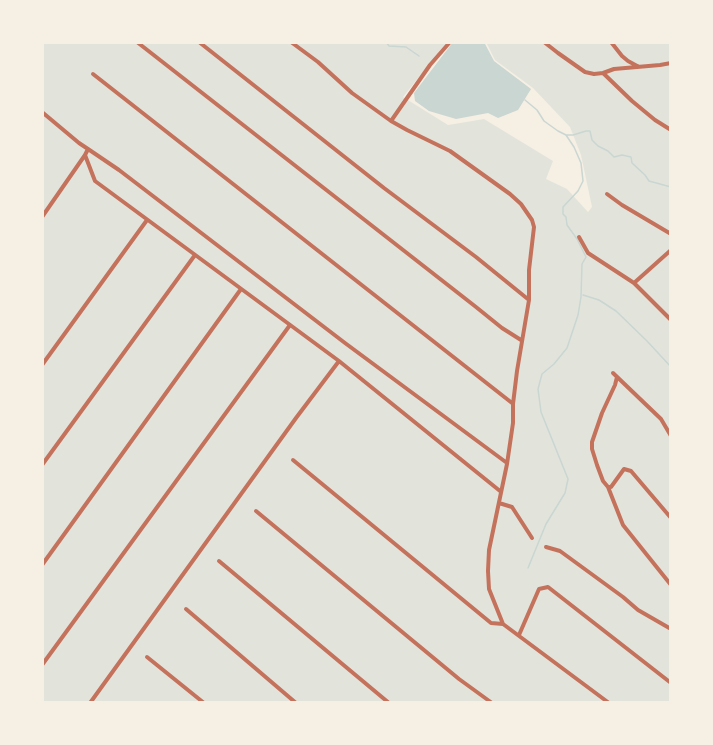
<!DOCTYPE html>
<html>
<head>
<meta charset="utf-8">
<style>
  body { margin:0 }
  #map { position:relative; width:713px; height:745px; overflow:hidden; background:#f6efe4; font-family:Helvetica,sans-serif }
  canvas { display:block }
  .frame { position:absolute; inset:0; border:44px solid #f6efe4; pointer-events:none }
</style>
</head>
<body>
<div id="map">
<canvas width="713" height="745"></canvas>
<div class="frame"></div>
</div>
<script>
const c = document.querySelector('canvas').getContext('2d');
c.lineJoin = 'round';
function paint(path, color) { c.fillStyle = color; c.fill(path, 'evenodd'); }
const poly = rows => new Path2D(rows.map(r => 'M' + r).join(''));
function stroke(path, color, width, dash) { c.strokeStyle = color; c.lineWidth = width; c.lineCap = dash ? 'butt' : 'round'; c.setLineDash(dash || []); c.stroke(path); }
paint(poly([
  [42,42,447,42,403,97,448,125,484,119,553,161,546,179,567,189,588,212,592,207,581,155,570,127,533,88,495,60,486,42,671,42,671,703,42,703]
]), '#e2e4dc');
paint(poly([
  [453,42,484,42,494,61,531,89,518,110,498,118,488,113,456,119,429,111,415,101,414,93]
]), '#c9d6d2');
stroke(poly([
  [386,42,389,46,406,47,419,56],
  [525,100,537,110,544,121,558,131,566,135,573,135,586,131,590,131,592,140,598,146,608,151,614,157,622,155,631,157,632,163,645,175,649,181,671,187],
  [583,295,599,300,616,311,647,341,671,367],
  [528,568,546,524,565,493,568,479,541,412,538,389,542,374,554,364,567,348,578,315,581,297,582,264,586,257,577,239,567,225,566,217,563,214,563,207,578,191,583,181,581,163,574,147,566,135]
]), '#c9d6d2', 1.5);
stroke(poly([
  [137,42,476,307,502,328,521,340],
  [199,42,384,188,476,257,529,300],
  [291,42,318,62,352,93,391,121,407,130,450,151,510,194,521,204,532,220,534,227,529,270,529,300,517,371,513,404,513,423,507,464,489,550,488,571,489,589,503,624],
  [544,42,558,53,585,72,594,74,603,73,614,69,660,65,671,63],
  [611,42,622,56,628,61,639,67],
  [603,73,632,101,655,120,671,130],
  [93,74,512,403],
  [42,112,79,143,88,149,85,155,95,181,339,361,500,491],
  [391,121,430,65,450,42],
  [88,149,119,170,345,343,507,463],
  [607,194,622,205,671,234],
  [42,217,85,155],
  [579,237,588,253,634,283,671,320],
  [634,283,671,250],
  [42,365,147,220],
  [613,373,661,419,671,436],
  [617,377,615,385,602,413,592,442,592,449,597,465,603,481,608,487,611,487,624,469,631,471,671,518],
  [293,460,491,623,503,624,609,703],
  [42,465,195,255],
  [608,487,623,525,671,585],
  [499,503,512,507,532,538],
  [256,511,459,679,492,703],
  [546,547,560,551,623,597,638,610,671,629],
  [219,561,389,703],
  [42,565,241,289],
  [186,609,296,703],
  [519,635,539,589,548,587,671,683],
  [147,657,204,703],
  [42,665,290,325],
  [90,703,296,418,339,361]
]), '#c5725c', 4);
</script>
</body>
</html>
